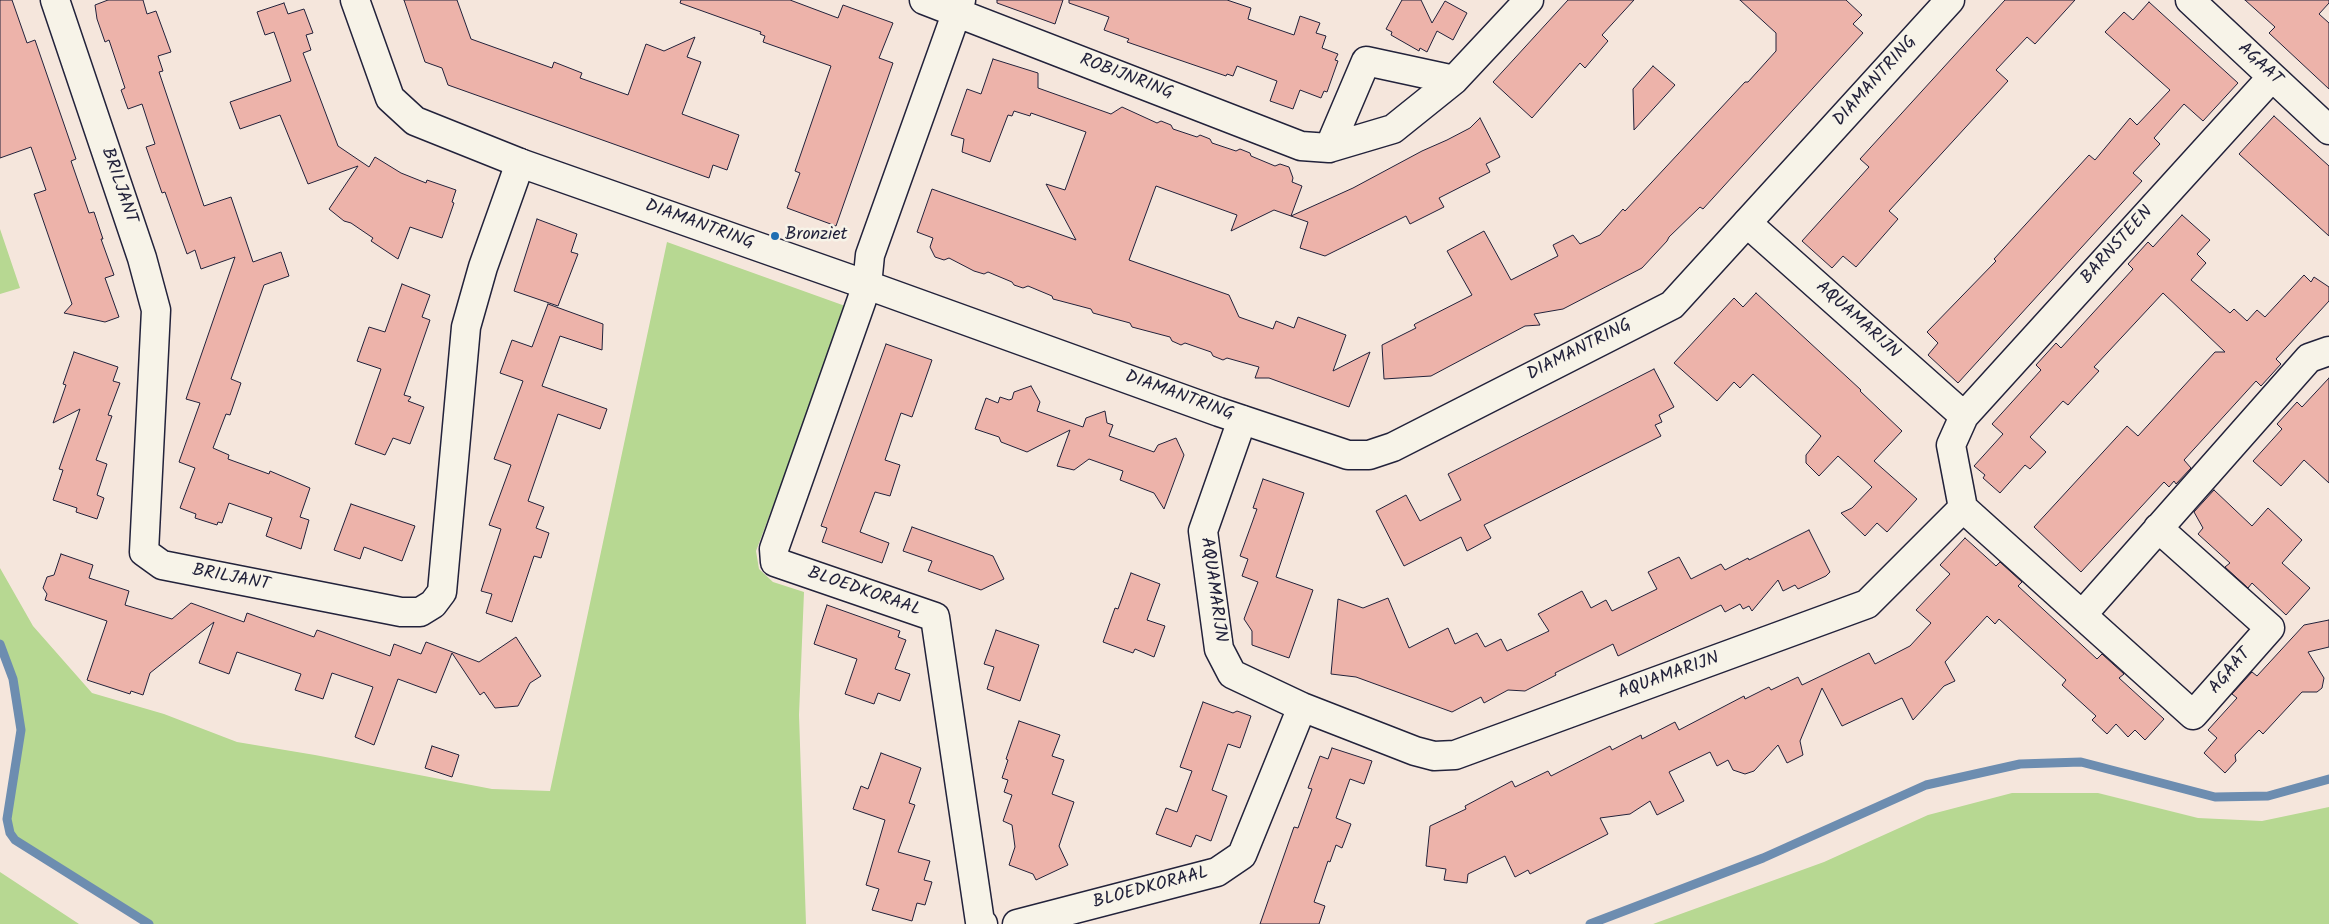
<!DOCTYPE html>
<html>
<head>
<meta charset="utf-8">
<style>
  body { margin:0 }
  canvas { display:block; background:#f5e6dc }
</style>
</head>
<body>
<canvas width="2329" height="924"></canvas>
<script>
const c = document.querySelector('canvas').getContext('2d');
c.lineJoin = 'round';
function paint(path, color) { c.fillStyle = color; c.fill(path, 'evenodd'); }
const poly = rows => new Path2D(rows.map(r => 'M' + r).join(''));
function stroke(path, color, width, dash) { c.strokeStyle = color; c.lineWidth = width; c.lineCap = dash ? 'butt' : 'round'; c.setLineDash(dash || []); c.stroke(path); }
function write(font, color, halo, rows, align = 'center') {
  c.font = font + ' Kalam,sans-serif'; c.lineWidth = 5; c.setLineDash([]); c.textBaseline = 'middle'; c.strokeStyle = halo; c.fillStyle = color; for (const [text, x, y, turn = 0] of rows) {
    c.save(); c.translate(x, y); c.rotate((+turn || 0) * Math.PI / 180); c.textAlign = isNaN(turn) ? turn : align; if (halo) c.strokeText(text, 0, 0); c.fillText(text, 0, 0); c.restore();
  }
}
paint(poly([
  [0,229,20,288,0,294],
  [667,242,848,307,756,551,759,569,773,582,804,592,799,715,806,924,147,924,16,841,12,834,10,820,16,779,17,723,11,679,0,651,0,568,33,626,92,693,164,714,237,742,315,755,492,789,550,791],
  [2012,793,2098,793,2198,818,2262,821,2329,807,2329,924,1653,924,1824,862,1928,815],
  [0,872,79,924,0,924]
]), '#b7d892');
stroke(poly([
  [0,644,13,679,21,730,7,819,10,833,15,840,149,924],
  [1590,924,1763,858,1926,785,2020,764,2081,762,2215,797,2268,796,2329,779]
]), '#6d8db0', 9);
const building = poly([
  [0,0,12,0,27,43,35,40,76,159,71,161,89,213,94,212,103,239,101,239,114,275,105,278,119,317,105,322,64,313,72,304,34,194,46,190,31,147,0,158,0,0],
  [108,0,143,0,147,14,156,11,171,52,158,56,163,71,159,72,204,206,231,197,253,262,281,252,289,276,264,285,231,379,241,383,230,415,226,414,213,448,229,455,228,459,269,474,270,471,310,488,300,517,309,520,301,549,266,536,272,518,229,503,222,523,218,522,217,525,195,518,196,514,180,508,195,468,179,462,200,403,186,399,235,257,201,269,195,250,187,254,165,192,162,193,146,147,155,144,142,104,128,109,121,90,125,88,109,40,105,42,97,19,95,5,108,0],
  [404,0,457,0,471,39,552,68,554,62,582,73,580,78,628,95,646,44,664,51,695,37,687,57,701,62,682,114,739,135,727,170,713,165,709,178,448,85,442,68,425,62,404,0],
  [681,0,790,0,838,18,843,5,893,23,879,58,893,63,836,226,787,208,800,173,795,171,831,66,763,42,765,36,760,34,761,32,680,3,681,0],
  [997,0,1063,0,1055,24,997,3,997,0],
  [1069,0,1227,0,1251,8,1248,19,1294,35,1300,16,1320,23,1316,33,1326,36,1322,48,1338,54,1335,60,1338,61,1327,92,1324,91,1321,98,1300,90,1293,109,1270,101,1277,81,1237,66,1233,76,1227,74,1226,76,1127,42,1129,39,1104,30,1109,17,1069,3,1069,0],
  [1402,0,1421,0,1432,23,1445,1,1467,13,1453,40,1437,31,1427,52,1420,48,1419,51,1391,35,1392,32,1386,29,1402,0],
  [1568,0,1634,0,1602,35,1608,41,1585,68,1580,63,1532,118,1493,82,1568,0],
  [1740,0,1846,0,1862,15,1853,24,1863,33,1703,209,1700,207,1669,237,1667,241,1642,268,1563,309,1534,314,1540,325,1525,326,1431,376,1384,379,1382,345,1416,328,1414,325,1415,324,1472,295,1447,251,1484,231,1511,280,1558,256,1553,245,1573,235,1580,244,1600,235,1623,209,1625,211,1745,82,1748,82,1776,51,1776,33,1740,0],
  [2005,0,2075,0,2035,44,2027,37,1996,70,2008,81,1889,211,1898,219,1856,267,1843,256,1832,268,1802,241,1869,167,1860,159,2005,0],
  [2245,0,2329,0,2329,3,2319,14,2329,23,2329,89,2269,33,2275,27,2245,0],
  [2149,2,2238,83,2203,121,2184,104,2154,138,2160,144,2133,173,2142,181,1958,383,1928,355,1938,343,1927,332,1996,261,1994,259,2089,155,2095,160,2130,118,2137,125,2170,90,2105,32,2124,12,2133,20,2149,2],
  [284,3,288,14,304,9,313,33,306,35,311,50,303,53,338,146,369,167,375,157,401,173,426,183,427,180,456,190,452,202,454,203,442,238,410,227,398,259,371,241,373,238,351,223,344,221,329,209,358,166,308,184,280,115,240,129,230,102,291,81,274,32,265,35,257,12,284,3],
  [993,59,1038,73,1038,88,1111,114,1122,107,1157,123,1161,121,1171,125,1173,129,1197,137,1200,135,1210,139,1212,143,1236,151,1240,149,1250,153,1251,156,1275,166,1280,164,1289,167,1293,178,1292,182,1302,186,1291,216,1274,210,1231,231,1237,215,1156,186,1129,260,1229,295,1239,317,1273,329,1276,321,1294,328,1298,317,1346,335,1333,371,1370,352,1349,407,1269,378,1255,378,1259,367,1227,358,1223,360,1213,356,1211,352,1185,343,1181,345,1172,341,1170,337,1132,327,1130,323,1093,313,1091,309,1053,299,1052,296,1028,286,1023,288,1014,285,1012,282,988,272,984,274,974,271,949,258,944,260,935,257,930,247,933,238,917,232,932,189,1076,240,1046,184,1065,190,1086,132,1031,113,1030,116,1014,111,1012,116,1008,115,990,162,962,152,964,139,951,135,967,89,981,94,993,59],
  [1653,66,1675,85,1634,130,1633,89,1653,66],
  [2274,116,2329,166,2329,236,2239,154,2274,116],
  [1480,118,1500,157,1486,164,1490,172,1439,198,1444,207,1410,224,1406,216,1325,256,1300,248,1308,222,1291,216,1353,188,1422,151,1447,140,1470,128,1480,118],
  [2182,215,2210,240,2197,254,2206,263,2191,280,2230,313,2234,309,2247,321,2257,310,2265,317,2304,275,2311,282,2314,277,2329,287,2329,301,2276,359,2281,364,2261,386,2256,381,2184,460,2191,468,2176,484,2174,481,2169,487,2164,482,2081,572,2034,527,2127,426,2138,436,2215,352,2225,352,2163,293,2094,367,2099,371,2076,396,2068,405,2063,401,2030,437,2046,452,2030,469,2025,465,2000,493,1983,478,1985,475,1974,466,2003,434,1992,424,2041,370,2036,365,2056,343,2061,348,2133,269,2128,264,2148,242,2153,247,2182,215],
  [537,219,577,234,571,252,578,254,558,306,514,291,537,219],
  [402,284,430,295,422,317,430,320,404,395,411,397,408,401,424,407,410,444,393,438,385,455,355,444,381,369,357,361,369,327,385,332,402,284],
  [1756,293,1861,390,1860,391,1902,431,1874,461,1917,499,1887,532,1877,523,1865,536,1841,513,1852,508,1872,487,1838,456,1819,476,1806,463,1806,455,1821,436,1753,374,1740,388,1734,382,1717,401,1674,363,1734,298,1743,307,1756,293],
  [548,304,603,324,602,350,560,336,542,386,607,409,600,429,558,414,528,501,544,507,536,528,549,533,541,558,534,556,512,622,486,613,492,594,481,591,501,529,489,525,511,465,494,459,523,381,500,373,512,340,532,347,548,304],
  [886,344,932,360,912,417,901,413,885,460,900,465,890,496,875,492,860,532,889,543,882,563,822,542,827,528,821,526,886,344],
  [74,352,118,367,113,381,120,383,108,415,112,416,96,460,107,464,97,495,104,498,97,519,76,512,77,508,53,500,63,470,59,469,80,409,53,423,66,385,63,384,74,352],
  [1654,369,1674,407,1659,415,1662,422,1655,425,1661,436,1484,525,1491,538,1467,551,1461,537,1404,566,1376,511,1406,495,1420,521,1441,510,1461,500,1448,474,1654,369],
  [2329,378,2329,483,2304,460,2281,486,2253,461,2282,429,2277,424,2297,402,2302,407,2329,378],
  [1031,386,1040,402,1037,411,1083,427,1086,418,1105,411,1107,423,1113,425,1109,436,1154,452,1158,445,1176,438,1184,455,1164,509,1154,493,1120,480,1123,471,1089,459,1074,470,1057,466,1070,430,1027,452,1001,442,999,437,975,429,986,398,998,403,1000,397,1009,400,1012,399,1014,392,1031,386],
  [1263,479,1304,493,1276,577,1313,590,1289,658,1252,645,1252,631,1244,619,1258,582,1242,576,1248,559,1240,556,1257,509,1253,508,1263,479],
  [2214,490,2252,526,2268,508,2302,540,2282,563,2310,588,2286,615,2252,583,2248,588,2225,567,2230,563,2198,534,2203,528,2194,512,2214,490],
  [351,504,415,526,402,561,364,547,360,559,334,550,351,504],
  [912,527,993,556,1004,579,981,590,928,571,932,561,903,551,912,527],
  [1809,530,1830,572,1826,576,1798,589,1795,585,1783,591,1778,580,1752,611,1749,606,1743,609,1740,604,1725,612,1721,605,1618,656,1613,644,1555,673,1556,675,1525,691,1508,690,1484,703,1481,697,1452,712,1356,677,1331,674,1338,599,1363,608,1388,598,1409,648,1448,628,1455,644,1477,633,1485,647,1501,639,1507,651,1549,631,1538,614,1582,591,1591,608,1606,600,1612,611,1657,589,1648,572,1679,557,1691,579,1721,564,1725,570,1748,558,1749,560,1809,530],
  [1965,538,1996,566,2000,562,2022,582,2018,586,2097,659,2102,654,2124,674,2119,678,2164,719,2145,740,2135,730,2128,737,2116,724,2107,734,2092,720,2096,716,2062,685,2066,680,1999,619,1995,624,1987,616,1945,662,1955,681,1944,686,1913,720,1902,698,1842,726,1822,688,1800,741,1803,755,1787,763,1778,745,1754,771,1745,774,1733,770,1728,760,1717,766,1710,752,1669,772,1684,801,1657,815,1650,801,1630,814,1600,818,1608,834,1530,874,1528,870,1515,877,1505,856,1468,874,1467,883,1444,880,1446,869,1426,866,1430,826,1466,809,1465,806,1512,781,1515,787,1548,771,1551,776,1610,746,1612,750,1641,735,1642,739,1675,722,1679,730,1744,696,1745,699,1769,687,1771,690,1798,677,1802,685,1869,653,1875,664,1910,646,1931,623,1916,610,1950,574,1940,565,1965,538],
  [61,554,93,565,89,578,129,591,125,605,172,619,191,603,244,622,247,613,314,637,317,630,390,656,394,644,421,654,426,642,479,662,516,637,541,676,530,683,518,706,495,708,484,692,480,695,452,653,436,693,398,679,374,745,355,737,373,687,332,673,323,699,295,690,301,674,237,652,229,674,199,663,214,622,150,673,143,695,131,691,130,694,87,680,107,621,45,600,47,594,43,588,47,577,54,575,61,554],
  [1131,573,1160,584,1147,620,1165,626,1154,657,1135,649,1133,653,1103,642,1115,608,1118,609,1131,573],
  [827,605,900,631,898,637,906,640,895,669,910,674,900,701,878,693,874,704,845,694,857,659,814,644,827,605],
  [2329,620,2329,647,2308,652,2324,678,2322,688,2317,692,2302,692,2263,734,2259,730,2235,755,2236,761,2225,773,2204,753,2217,738,2208,730,2237,698,2232,694,2252,672,2257,676,2304,625,2329,620],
  [996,630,1039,645,1020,701,987,689,994,667,984,664,996,630],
  [1203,702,1233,713,1237,711,1251,716,1240,748,1228,744,1212,790,1227,796,1211,841,1196,835,1191,847,1156,834,1166,808,1177,812,1192,771,1180,767,1203,702],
  [1019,721,1060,735,1052,756,1064,760,1052,794,1074,802,1059,846,1068,865,1036,880,1033,874,1009,865,1015,847,1012,825,1003,821,1012,795,1004,792,1008,780,1002,778,1008,760,1006,759,1019,721],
  [432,746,459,755,452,777,425,768,432,746],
  [1332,748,1372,761,1364,784,1350,779,1336,818,1351,824,1342,848,1336,845,1330,862,1328,861,1314,902,1325,906,1319,924,1260,924,1294,827,1298,828,1312,789,1308,788,1320,756,1328,759,1332,748],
  [881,753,921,768,909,803,915,805,898,852,930,861,924,880,932,882,925,905,917,903,912,921,872,910,879,889,866,885,885,820,853,809,861,786,868,789,881,753]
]);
paint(building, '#edb3aa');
stroke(building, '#22223b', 1);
const street = poly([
  [55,0,142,258,156,310,144,552,162,565,401,612,420,612,433,604,442,592,466,327,483,267,520,163],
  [924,0,1301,146,1329,148,1393,129,1454,80,1529,0],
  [961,0,870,255,867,285,774,549,775,562,935,617,980,922,983,924],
  [2190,0,2329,130],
  [1329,148,1366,61,1454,80],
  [1964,416,2272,77],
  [1242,420,1203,531,1219,649,1232,674,1302,707,1415,751,1434,756,1455,755,1867,604,1963,508,1951,445,1964,416,1747,223],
  [1963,508,2193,715,2270,628,2158,528],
  [2082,615,2309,358,2329,351],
  [1017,924,1217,872,1242,855,1302,707]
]);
const secondary = poly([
  [355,0,390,98,415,121,520,163,867,285,1219,412,1348,455,1369,455,1393,447,1672,305,1950,0]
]);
stroke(street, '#22223b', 31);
stroke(secondary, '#22223b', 31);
stroke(street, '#f7f3e8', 28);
stroke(secondary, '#f7f3e8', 28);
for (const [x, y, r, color] of [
  [775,236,5,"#1f6fb2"]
]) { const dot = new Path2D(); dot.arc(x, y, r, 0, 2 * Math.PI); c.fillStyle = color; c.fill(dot); stroke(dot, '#f7f3e8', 2); }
write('18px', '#22223b', '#f7f3e8', [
  ["AGAAT",2259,65,43],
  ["ROBIJNRING",1126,78,21],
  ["DIAMANTRING",1876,82,-48],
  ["BRILJANT",118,186,71],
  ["DIAMANTRING",699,226,20],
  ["BARNSTEEN",2118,246,-48],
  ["AQUAMARIJN",1857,321,42],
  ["DIAMANTRING",1580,351,-27],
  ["DIAMANTRING",1179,397,20],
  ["BRILJANT",231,579,11],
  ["AQUAMARIJN",1212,590,82],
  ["BLOEDKORAAL",864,593,19],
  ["AGAAT",2231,672,-49],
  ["AQUAMARIJN",1669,677,-20],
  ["BLOEDKORAAL",1151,889,-15]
]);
write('18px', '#22223b', '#f7f3e8', [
  ["Bronziet",785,236]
], 'left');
</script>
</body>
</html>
